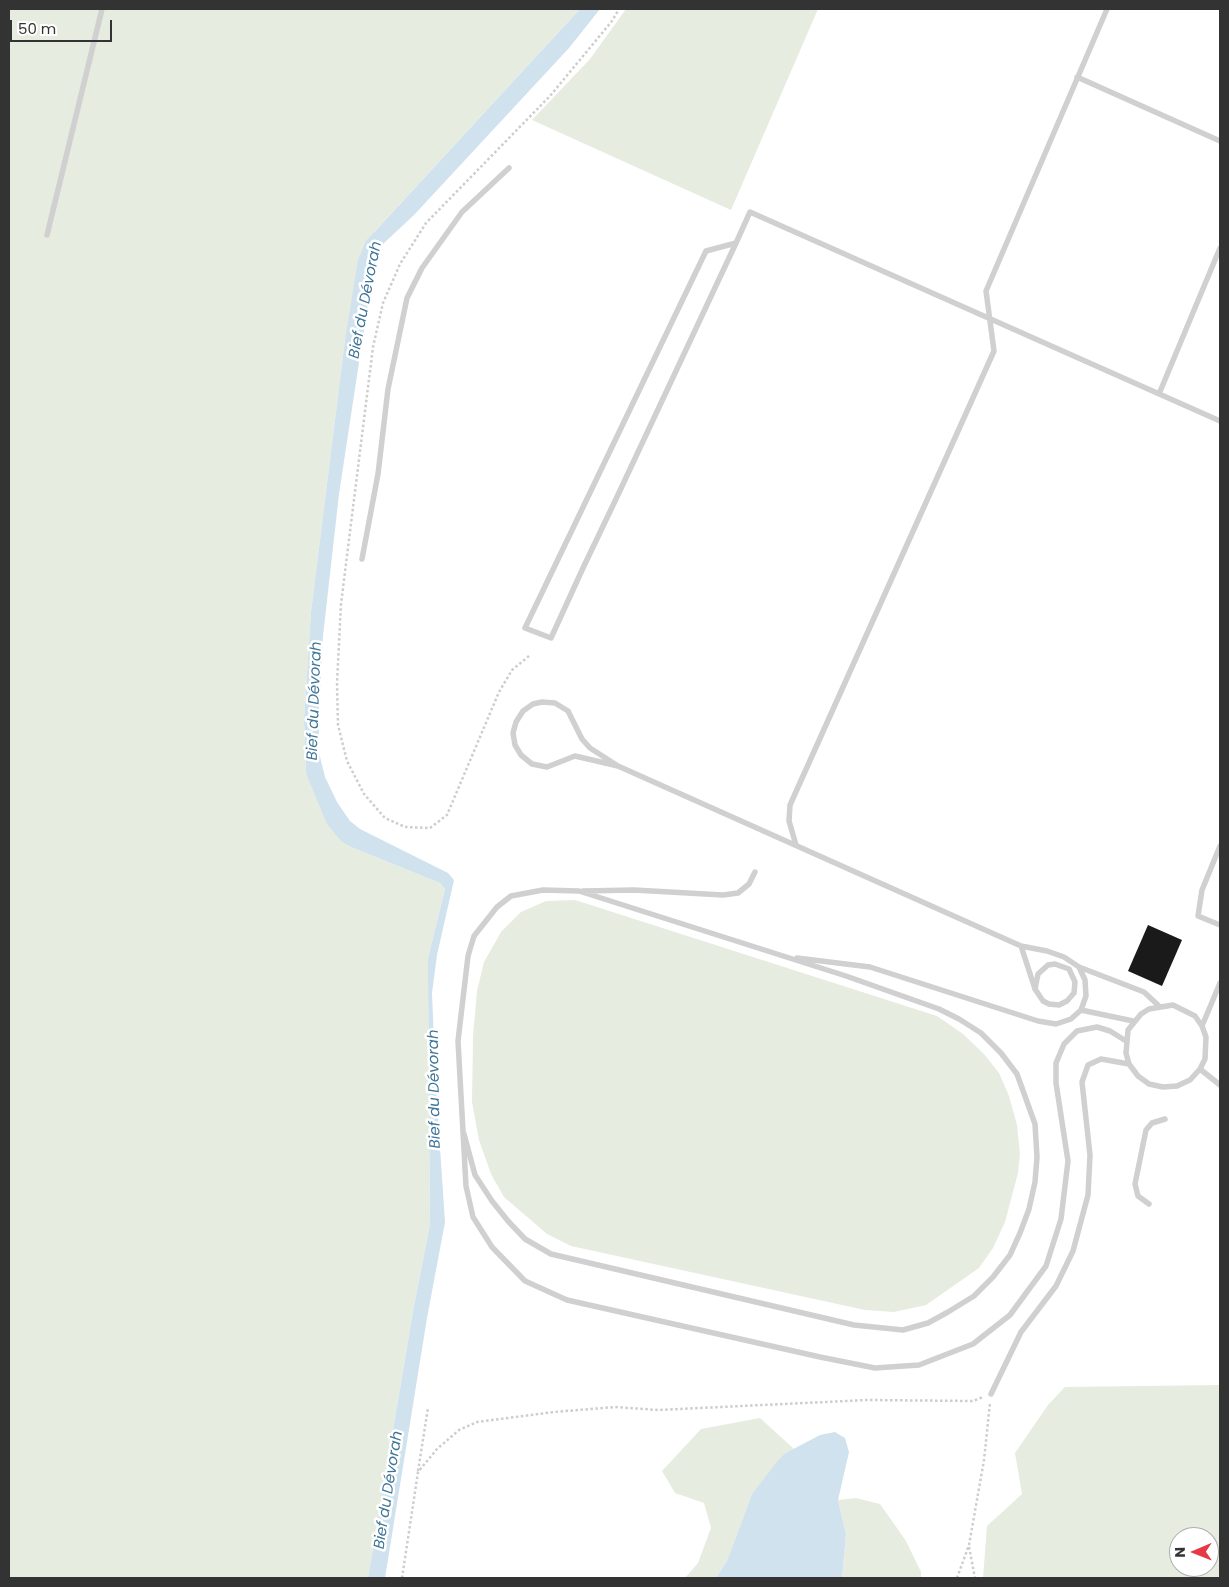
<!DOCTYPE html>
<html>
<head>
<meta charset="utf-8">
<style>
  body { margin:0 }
  #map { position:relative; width:1229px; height:1587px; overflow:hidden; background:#fff; font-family:Poppins,sans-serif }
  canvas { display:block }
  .frame { position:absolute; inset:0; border:10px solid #333; pointer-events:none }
  .north { position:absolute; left:1169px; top:1527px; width:50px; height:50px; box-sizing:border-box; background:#fff; border:1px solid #adadad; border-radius:50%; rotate:269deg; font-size:14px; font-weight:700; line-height:20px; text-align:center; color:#333 }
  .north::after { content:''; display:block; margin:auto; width:18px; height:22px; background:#e63946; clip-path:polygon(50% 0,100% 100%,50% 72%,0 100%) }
  .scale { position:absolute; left:10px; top:20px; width:102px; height:22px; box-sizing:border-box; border:2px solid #333; border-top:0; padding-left:6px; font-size:15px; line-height:18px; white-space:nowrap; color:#333; -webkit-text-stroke:4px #fff; paint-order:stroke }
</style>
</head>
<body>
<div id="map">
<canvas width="1229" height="1587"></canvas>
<div class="frame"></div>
<div class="north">N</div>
<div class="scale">50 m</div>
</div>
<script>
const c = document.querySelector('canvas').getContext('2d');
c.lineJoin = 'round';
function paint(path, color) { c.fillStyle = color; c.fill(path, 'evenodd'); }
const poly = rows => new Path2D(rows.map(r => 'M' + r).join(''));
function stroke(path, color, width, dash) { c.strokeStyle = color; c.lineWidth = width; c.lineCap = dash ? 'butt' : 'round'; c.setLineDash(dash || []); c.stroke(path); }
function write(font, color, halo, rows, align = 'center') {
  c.font = font + ' Poppins,sans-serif'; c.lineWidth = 5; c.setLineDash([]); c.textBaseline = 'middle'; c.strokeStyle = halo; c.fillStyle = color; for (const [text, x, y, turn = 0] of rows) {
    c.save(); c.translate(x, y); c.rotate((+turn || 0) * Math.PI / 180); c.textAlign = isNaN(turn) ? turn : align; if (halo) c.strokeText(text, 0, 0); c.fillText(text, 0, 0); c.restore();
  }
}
paint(poly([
  [9,9,580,9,375,231,345,340,311,612,304,719,306,773,351,847,440,883,445,889,428,958,428,974,430,1224,414,1306,368,1578,9,1578],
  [626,9,818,9,731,210,532,120,590,59],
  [575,900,937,1016,963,1034,984,1054,999,1073,1009,1096,1017,1125,1020,1154,1018,1173,1005,1222,993,1248,979,1268,926,1305,894,1312,865,1310,571,1246,547,1234,504,1197,491,1174,479,1140,472,1102,473,1036,477,991,484,962,501,932,521,912,546,901],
  [1220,1385,1220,1578,983,1578,987,1526,1022,1494,1015,1453,1048,1405,1065,1387],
  [1179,1537,1209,1537,1209,1567,1179,1567],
  [760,1418,794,1449,784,1454,752,1494,727,1561,716,1578,685,1578,698,1563,711,1528,704,1503,675,1493,662,1471,701,1429],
  [856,1498,880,1504,906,1541,921,1572,921,1578,842,1578,846,1534,838,1500]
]), '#e6ecdf');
paint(poly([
  [580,9,600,9,569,48,414,215,384,243,380,250,372,277,339,494,323,636,319,710,319,753,325,777,337,802,350,821,360,829,448,873,454,880,437,955,432,993,436,1089,445,1222,427,1318,385,1578,368,1578,414,1306,430,1224,428,974,428,958,445,889,440,883,351,847,341,841,327,824,306,773,304,719,311,612,345,340,358,260,366,241],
  [835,1432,845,1438,849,1452,838,1500,846,1534,842,1578,716,1578,727,1561,752,1494,776,1463,784,1454,820,1435]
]), '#cfe2ee');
paint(poly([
  [1148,925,1182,940,1162,986,1128,971]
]), '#1a1a1a');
stroke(poly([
  [529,656,512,670,499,692,447,815,430,828,405,827,385,818,364,794,347,761,338,725,337,683,341,604,373,347,383,303,400,264,426,223,550,96,612,21,619,9],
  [418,1471,428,1408],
  [969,1547,975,1578],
  [402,1578,418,1472,437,1449,459,1430,477,1422,554,1412,615,1407,658,1410,867,1400,973,1401,983,1397],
  [957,1578,969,1545,984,1460,990,1403]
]), '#cdcdcd', 2.5, [2.5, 2.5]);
stroke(poly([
  [1077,77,1220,141],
  [47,235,102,9],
  [736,243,706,251,525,628,551,638,583,568,616,499,736,243,750,212,1220,421],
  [1159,394,1220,248],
  [362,559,378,474,388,389,407,298,422,268,462,212,509,168],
  [618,766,575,756,547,767,532,764,521,755,515,745,513,733,516,722,523,711,533,704,542,702,555,703,568,711,582,739,590,748,618,766,1021,946,1047,951,1064,957,1079,967,1085,980,1086,996,1081,1010,1071,1019,1056,1024,1038,1021,870,967,797,958],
  [796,845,789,821,790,805,994,351,986,291,1107,9],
  [1220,846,1202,890,1198,916,1220,925],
  [583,891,634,890,723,895,738,893,749,884,755,872],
  [1021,946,1035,989,1043,1001,1049,1004,1059,1005,1067,1001,1074,993,1075,982,1069,969,1055,964,1048,965,1038,974,1035,989],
  [1079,967,1144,992,1159,1006],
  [1081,1010,1133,1021],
  [1202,1026,1220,983],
  [1200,1069,1220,1085],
  [464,1134,475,1175,492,1201,508,1221,525,1239,551,1254,854,1325,903,1330,928,1323,948,1312,974,1296,993,1277,1010,1255,1020,1233,1029,1209,1035,1182,1037,1157,1035,1124,1017,1074,1001,1053,981,1033,959,1019,939,1009,846,976,579,891,543,890,511,896,497,907,474,936,468,956,458,1041,466,1186,473,1217,492,1247,525,1281,567,1300,820,1357,875,1368,919,1365,973,1344,1010,1315,1046,1266,1061,1219,1068,1161,1056,1083,1056,1063,1064,1044,1077,1031,1097,1027,1110,1031,1126,1041],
  [1149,1204,1138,1196,1135,1184,1146,1130,1152,1123,1165,1119],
  [991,1394,1021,1332,1056,1286,1073,1251,1088,1195,1090,1155,1082,1082,1088,1065,1101,1059,1129,1064,1138,1076,1149,1084,1163,1087,1177,1086,1190,1080,1200,1069,1205,1059,1206,1037,1202,1026,1195,1016,1173,1005,1149,1009,1141,1014,1128,1030,1126,1053,1129,1064]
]), '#d0d0d0', 5.5);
write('italic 15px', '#3f7597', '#fff', [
  ["Bief du Dévorah",366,300,-79],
  ["Bief du Dévorah",315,701,-88],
  ["Bief du Dévorah",435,1089,-91],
  ["Bief du Dévorah",389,1490,-81]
]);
</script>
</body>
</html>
